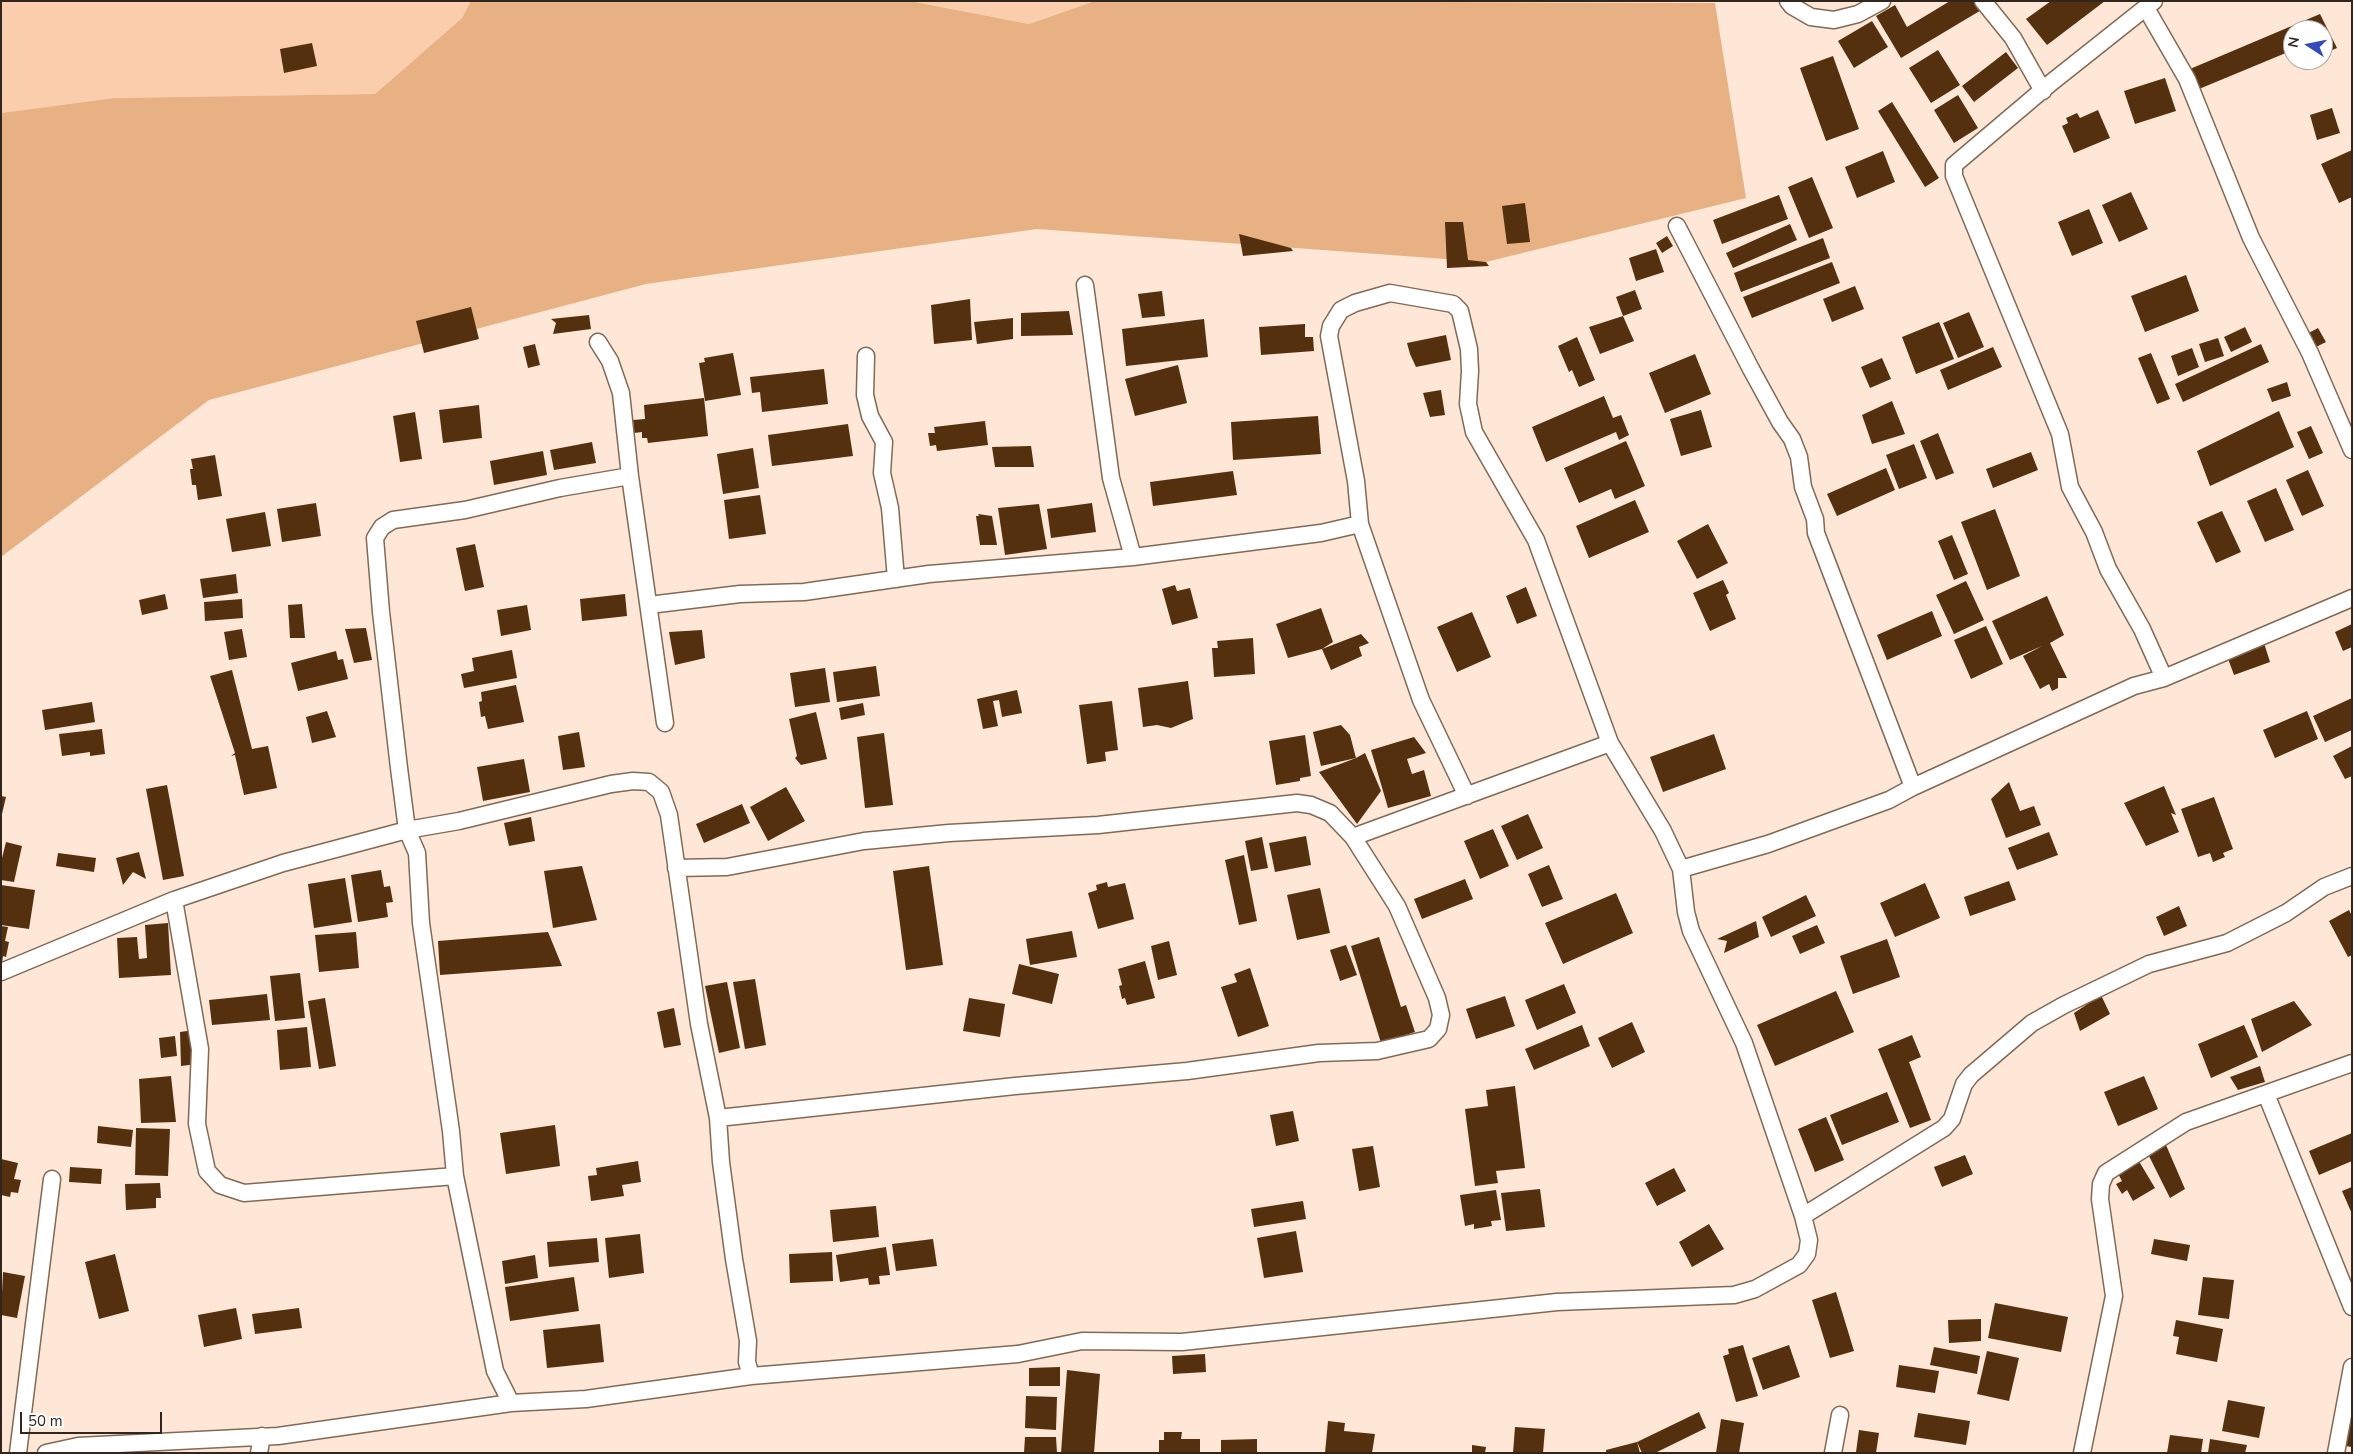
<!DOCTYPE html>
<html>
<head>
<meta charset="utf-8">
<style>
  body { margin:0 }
  #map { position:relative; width:2353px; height:1454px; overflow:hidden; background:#fee7d6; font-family:"Nunito Sans",sans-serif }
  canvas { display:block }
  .frame { position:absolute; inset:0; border:2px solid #30261e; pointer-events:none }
  .north { position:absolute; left:2283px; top:20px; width:50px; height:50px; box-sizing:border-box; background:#fff; border:1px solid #aca8a5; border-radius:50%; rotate:281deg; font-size:14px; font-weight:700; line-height:20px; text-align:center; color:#30261e }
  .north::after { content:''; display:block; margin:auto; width:18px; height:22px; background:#3449ba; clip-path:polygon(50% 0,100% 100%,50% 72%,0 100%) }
  .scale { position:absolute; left:20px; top:1412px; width:142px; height:22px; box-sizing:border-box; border:2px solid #30261e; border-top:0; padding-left:6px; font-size:15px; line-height:18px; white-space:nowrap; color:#30261e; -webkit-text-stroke:4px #fff; paint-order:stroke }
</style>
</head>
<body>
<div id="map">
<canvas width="2353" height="1454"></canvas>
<div class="frame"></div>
<div class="north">N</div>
<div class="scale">50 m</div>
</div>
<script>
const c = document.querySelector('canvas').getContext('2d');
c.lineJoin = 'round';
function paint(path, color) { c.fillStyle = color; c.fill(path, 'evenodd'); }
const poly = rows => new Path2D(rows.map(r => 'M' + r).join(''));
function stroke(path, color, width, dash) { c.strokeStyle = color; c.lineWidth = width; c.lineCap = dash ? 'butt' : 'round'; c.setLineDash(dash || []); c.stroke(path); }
paint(poly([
  [1,1,471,1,462,18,375,94,114,98,1,113],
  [910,1,1095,1,1029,24]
]), '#faceac');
paint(poly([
  [471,1,910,1,1029,24,1095,1,1715,3,1746,198,1486,262,1037,229,646,284,209,400,1,557,1,113,114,98,375,94,462,18]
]), '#e8b184');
paint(poly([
  [1950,1,1978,1,1983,9,1901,58,1876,16,1895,5,1907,27],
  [2051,1,2105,1,2047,45,2026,19],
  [2320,14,2337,48,2323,54,2323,30,2293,30,2293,50,2199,89,2190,69],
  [1872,21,1888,47,1854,68,1838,41],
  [312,43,317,66,284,73,280,49],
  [1938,50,1960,85,1931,103,1909,68],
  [2006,52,2018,68,1974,102,1962,86],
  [1833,56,1859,129,1826,141,1800,68],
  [2165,78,2176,111,2135,124,2124,91],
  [1958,95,1978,128,1954,143,1934,110],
  [1892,102,1939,178,1925,187,1878,111],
  [2332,108,2340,133,2317,140,2310,115],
  [2098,110,2110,138,2074,153,2062,126,2068,123,2066,118,2077,113,2080,118],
  [2352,150,2352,197,2339,203,2321,164],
  [1883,151,1895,182,1857,198,1845,167],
  [1812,177,1833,228,1809,238,1788,187],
  [2131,192,2148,229,2119,242,2102,205],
  [1779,195,1788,219,1722,244,1713,220],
  [1525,203,1530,242,1507,244,1502,206],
  [2089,209,2103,243,2072,256,2058,222],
  [1445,222,1463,222,1468,260,1486,262,1489,266,1447,268],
  [1790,224,1797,240,1733,268,1726,253],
  [1239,234,1291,248,1293,251,1243,256],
  [1667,236,1673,246,1662,253,1656,243],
  [1823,238,1830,258,1741,292,1734,273],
  [1656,249,1664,272,1636,281,1629,258],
  [1832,262,1840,283,1752,318,1743,297],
  [2186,275,2199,311,2145,332,2131,296],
  [1855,286,1864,309,1832,322,1823,299],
  [1635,290,1642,309,1623,316,1616,297],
  [1162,291,1165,316,1142,318,1138,294],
  [970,299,972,340,934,344,931,305],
  [471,307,479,339,424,353,416,321],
  [1069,311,1073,335,1021,336,1021,313],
  [1969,312,1984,347,1958,358,1943,323],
  [589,315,591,329,553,334,556,323,551,319],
  [1623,316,1634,341,1600,354,1589,327],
  [1013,318,1013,339,977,344,974,322],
  [1204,319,1208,357,1126,366,1122,329],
  [1939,322,1954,359,1916,374,1902,337],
  [1305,324,1305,337,1313,337,1314,351,1261,355,1259,327],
  [2245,327,2252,342,2231,352,2224,337],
  [2318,328,2326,342,2312,349,2303,336],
  [1446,335,1451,360,1416,367,1410,354,1407,343],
  [1577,337,1595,380,1579,387,1572,370,1569,372,1558,346],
  [2218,338,2224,356,2205,362,2199,344],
  [535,344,540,365,528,368,523,347],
  [2261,344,2269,362,2183,402,2175,384],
  [1993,347,2002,367,1948,390,1940,370],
  [2192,348,2199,367,2178,376,2171,356],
  [733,353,741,395,705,401,699,363,705,362,704,358],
  [2151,353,2170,399,2157,404,2138,358],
  [1695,354,1711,394,1665,413,1649,373],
  [1882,358,1891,379,1870,388,1861,367],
  [1178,365,1187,403,1135,416,1125,379],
  [824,369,828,404,762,412,760,392,752,393,750,377],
  [2287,382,2291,396,2272,402,2267,389],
  [1441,390,1445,415,1430,417,1423,393],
  [1604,396,1613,418,1621,415,1629,435,1619,440,1616,432,1546,462,1532,427],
  [704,398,708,436,648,443,647,438,642,438,642,432,634,433,633,420,645,419,644,405],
  [1892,401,1905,434,1872,444,1862,415],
  [479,405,482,438,443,443,439,410],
  [1701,410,1712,447,1681,456,1670,419],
  [2279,411,2294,447,2210,486,2197,451],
  [415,412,422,459,400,462,393,416],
  [1318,416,1321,454,1233,460,1231,422],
  [985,421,988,445,937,451,936,445,930,446,928,433,935,433,934,427],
  [848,424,853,456,772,466,768,435],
  [2311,426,2323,453,2309,459,2297,432],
  [1938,433,1954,473,1936,480,1920,441],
  [1626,441,1645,486,1615,499,1611,489,1579,503,1564,468],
  [592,442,596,463,554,470,550,450],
  [1914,444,1927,478,1899,489,1886,455],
  [1031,446,1034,467,995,467,992,447],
  [753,448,759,488,723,494,717,454],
  [543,451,547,475,494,485,490,461],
  [2031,452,2038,470,1993,488,1986,469],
  [215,455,222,496,198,500,196,485,192,485,190,469,193,469,191,459],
  [1886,468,1895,490,1837,516,1827,494],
  [2308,470,2324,506,2302,516,2286,480],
  [1233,471,1237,495,1153,506,1150,482],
  [2276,488,2294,530,2265,542,2247,501],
  [760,495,766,534,729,539,724,500],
  [1635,500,1649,532,1589,558,1576,526],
  [316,503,321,536,282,542,277,509],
  [1092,503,1096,532,1051,538,1047,509],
  [1039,504,1047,549,1005,555,998,508],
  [1995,509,2020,576,1987,590,1961,522],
  [2222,511,2241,552,2216,563,2197,522],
  [265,512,271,546,232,552,226,519],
  [978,514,992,516,997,545,980,545,976,516,979,516],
  [1708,524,1728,563,1697,579,1677,541],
  [1952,535,1968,574,1954,580,1938,541],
  [475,544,484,587,465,591,456,548],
  [236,574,238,593,203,598,200,579],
  [1723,580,1729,593,1726,595,1736,619,1710,631,1693,593],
  [1966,581,1984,620,1954,634,1936,595],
  [1175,585,1177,591,1190,588,1198,618,1172,625,1162,589],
  [1526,587,1537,616,1517,624,1506,596],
  [165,594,168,609,142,615,139,600],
  [625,594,627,616,582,621,580,599],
  [2047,596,2064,635,2050,643,2067,678,2058,678,2058,688,2052,691,2049,684,2040,689,2023,656,2042,646,2010,660,1992,621],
  [242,599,243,618,205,621,204,602],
  [302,604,305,638,290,638,288,605],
  [527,605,531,630,501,636,497,610],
  [1321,608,1333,642,1322,649,1288,658,1276,624],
  [1932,611,1942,636,1887,660,1877,635],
  [1472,612,1491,657,1457,672,1437,627],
  [2352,624,2352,647,2343,651,2335,632],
  [1986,626,2003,664,1971,679,1954,640],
  [366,628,372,660,354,663,345,629],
  [242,629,247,657,229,660,224,632],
  [702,630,705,658,675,665,669,632],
  [1361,634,1369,643,1359,647,1362,656,1331,670,1322,649],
  [1253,638,1255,674,1214,677,1212,648,1218,648,1217,641],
  [2264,643,2270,662,2234,675,2227,656],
  [512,650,517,678,464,688,461,674,474,671,472,658],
  [336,651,338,660,343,659,348,679,298,691,291,663],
  [876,666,880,696,837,702,833,672],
  [825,668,830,702,795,707,790,673],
  [232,670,252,749,268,746,277,788,244,795,235,755,231,756,235,753,210,676],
  [1188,681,1193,719,1171,728,1157,725,1143,727,1138,688],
  [516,685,524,722,488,729,485,716,481,717,479,702,482,701,481,692],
  [1017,690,1022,713,1002,717,999,700,993,701,998,726,983,729,977,699],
  [2352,698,2352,730,2325,742,2313,716],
  [1112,701,1118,750,1105,752,1106,761,1087,764,1079,705],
  [92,702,95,722,45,730,42,710],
  [863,703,865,715,841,720,839,708],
  [327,711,336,737,312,743,306,717],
  [2307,711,2318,739,2275,758,2263,730],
  [816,712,827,759,801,765,795,758,797,756,789,719],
  [1341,725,1350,735,1356,758,1365,753,1381,791,1357,824,1319,772,1356,758,1321,766,1313,732],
  [102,729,105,754,90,756,90,752,62,756,59,734],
  [579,732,585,767,563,770,558,736],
  [884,733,893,805,865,808,857,737],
  [1714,734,1726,769,1663,792,1650,757],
  [1305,735,1311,776,1300,778,1300,781,1276,785,1269,741],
  [1414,737,1426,753,1407,759,1412,774,1424,770,1431,796,1388,808,1371,750],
  [2352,746,2352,776,2345,779,2333,756],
  [524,759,530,792,483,801,477,767],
  [2009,782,2020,811,2034,806,2041,825,2006,838,1991,799],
  [167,785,184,876,163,880,146,789],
  [2164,786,2176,815,2171,813,2179,832,2146,846,2124,803],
  [786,787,805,821,768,841,750,807],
  [1,796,6,797,2,814,1,814],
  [2214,797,2233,849,2223,853,2225,857,2213,862,2210,853,2198,857,2181,809],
  [742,804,750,823,704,843,696,824],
  [1528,814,1543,848,1517,860,1501,826],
  [531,817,535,841,509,846,504,823],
  [1493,829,1509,866,1480,879,1464,841],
  [2049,832,2058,855,2017,870,2008,848],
  [1306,836,1311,865,1275,872,1269,843],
  [1262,837,1268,868,1251,871,1245,841],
  [6,842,22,846,14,882,1,880,1,862],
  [139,852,146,879,133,872,123,885,116,858],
  [58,853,96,858,94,872,56,866],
  [1244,855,1257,921,1239,925,1225,860],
  [1549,865,1563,899,1542,907,1528,874],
  [582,866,597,920,553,928,544,871],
  [929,866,943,965,906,970,893,871],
  [381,870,384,887,390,886,393,902,386,903,388,917,358,922,351,875],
  [345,878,352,922,314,928,308,884],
  [1465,879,1473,899,1422,919,1414,899],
  [2009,881,2016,900,1970,916,1964,897],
  [1107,882,1108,887,1125,883,1134,919,1098,929,1088,893,1097,890,1096,885],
  [1925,883,1940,918,1895,937,1880,903],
  [1,885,35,890,29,929,1,925],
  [1320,888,1330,933,1297,940,1287,895],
  [1616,893,1633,933,1563,964,1545,923],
  [1806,895,1816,916,1771,937,1762,917],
  [2179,906,2187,926,2164,936,2156,917],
  [2349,910,2352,916,2352,955,2348,957,2329,921],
  [1756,921,1759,937,1724,953,1727,941,1717,939],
  [168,923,171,975,119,978,117,938,137,937,139,959,147,958,145,925],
  [1817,925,1825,943,1800,954,1792,936],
  [1,926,8,927,5,941,9,942,6,957,3,956,2,963],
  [1072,931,1077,957,1030,965,1026,939],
  [356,932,359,968,319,972,315,935],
  [548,932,562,966,440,975,438,941],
  [1379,937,1401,1007,1406,1005,1415,1032,1381,1043,1351,946],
  [1887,939,1900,977,1853,994,1840,956],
  [1169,941,1177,975,1158,980,1151,946],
  [1346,945,1357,975,1340,981,1330,950],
  [1145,961,1155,998,1127,1005,1125,998,1122,999,1119,986,1122,985,1118,969],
  [1019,964,1059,974,1052,1004,1012,994],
  [1250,968,1269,1026,1238,1037,1221,987,1237,982,1234,974],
  [300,973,305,1018,275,1021,270,976],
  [755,979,766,1045,745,1049,733,982],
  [727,982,740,1048,719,1053,705,986],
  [1564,984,1576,1013,1537,1030,1525,1000],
  [1836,991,1854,1032,1775,1066,1757,1025],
  [267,994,270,1020,212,1025,209,1000],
  [2101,995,2110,1014,2080,1031,2074,1013],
  [1505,996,1515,1026,1476,1039,1466,1009],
  [325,998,336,1066,319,1069,308,1001],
  [969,998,1005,1004,1000,1037,963,1031],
  [2294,1001,2312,1025,2262,1052,2251,1019],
  [674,1008,681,1045,664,1048,657,1012],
  [1632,1022,1645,1052,1612,1068,1598,1038],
  [1582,1025,1590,1046,1534,1070,1525,1049],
  [2244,1025,2258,1057,2211,1078,2198,1044],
  [307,1027,311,1067,280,1070,277,1030],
  [194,1030,197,1064,181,1066,180,1032],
  [1912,1035,1921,1057,1909,1062,1931,1120,1910,1128,1878,1049],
  [175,1036,177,1056,161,1058,159,1038],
  [2260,1066,2265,1082,2238,1090,2230,1077],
  [171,1076,176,1122,141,1123,139,1079],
  [2144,1076,2158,1109,2118,1126,2104,1092],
  [1515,1086,1525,1168,1496,1171,1498,1183,1475,1186,1465,1109,1488,1106,1486,1090],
  [1887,1092,1899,1122,1842,1145,1830,1115],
  [1293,1111,1299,1141,1276,1146,1270,1115],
  [1826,1117,1844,1160,1815,1172,1798,1129],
  [555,1125,560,1166,506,1174,500,1133],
  [98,1126,133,1130,131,1147,97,1143],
  [136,1128,170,1129,168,1176,135,1175],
  [2352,1133,2352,1161,2319,1175,2309,1151],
  [2166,1145,2185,1189,2170,1198,2149,1156],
  [1373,1146,1380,1187,1359,1191,1352,1149],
  [1965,1155,1973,1174,1942,1187,1934,1167],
  [2137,1158,2155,1188,2133,1201,2127,1190,2122,1194,2116,1184,2122,1181,2116,1170],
  [1,1159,18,1163,14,1179,21,1180,18,1193,11,1192,10,1197,1,1195],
  [638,1161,641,1182,622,1185,624,1196,591,1201,588,1176,597,1175,596,1168],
  [70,1167,102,1169,101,1184,69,1182],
  [1674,1168,1686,1191,1657,1206,1645,1183],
  [160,1183,161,1198,156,1198,156,1208,126,1210,125,1184],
  [2352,1187,2352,1214,2342,1191],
  [1540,1189,1545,1227,1506,1231,1501,1193],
  [1496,1190,1501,1220,1491,1221,1492,1226,1474,1229,1474,1224,1465,1226,1460,1195],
  [1303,1201,1306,1219,1254,1227,1251,1209],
  [876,1206,879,1237,833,1242,830,1210],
  [1709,1224,1724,1249,1692,1267,1679,1242],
  [1296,1231,1303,1272,1264,1278,1257,1238],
  [640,1234,644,1273,609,1278,605,1238],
  [597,1238,599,1262,549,1267,547,1242],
  [933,1239,937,1266,896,1271,892,1244],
  [2154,1239,2190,1245,2187,1261,2151,1254],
  [886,1247,890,1275,879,1276,880,1284,869,1285,868,1278,840,1282,836,1255],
  [832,1252,833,1281,790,1283,789,1254],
  [115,1254,129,1311,99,1319,85,1262],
  [535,1255,538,1278,505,1284,502,1261],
  [3,1272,25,1276,17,1318,1,1315],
  [574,1277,579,1311,510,1321,505,1287],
  [2203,1277,2234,1280,2229,1319,2198,1315],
  [1836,1292,1854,1351,1830,1358,1812,1300],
  [1995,1303,2068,1317,2061,1352,1988,1338],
  [236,1308,242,1339,204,1347,198,1315],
  [299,1308,302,1328,255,1334,252,1314],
  [1981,1319,1981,1341,1949,1343,1948,1320],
  [2176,1320,2223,1329,2217,1362,2176,1354,2179,1337,2173,1336],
  [600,1324,604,1362,547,1368,543,1330],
  [1743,1345,1758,1396,1736,1402,1723,1356,1729,1354,1728,1349],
  [1789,1345,1800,1377,1763,1390,1752,1358],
  [1934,1347,1980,1356,1977,1374,1930,1365],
  [1987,1351,2019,1358,2009,1401,1977,1394],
  [1205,1354,1206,1372,1173,1374,1172,1356],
  [1899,1365,1939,1371,1935,1393,1896,1387],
  [1060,1367,1060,1386,1029,1386,1029,1368],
  [1067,1370,1100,1374,1094,1453,1061,1453],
  [1026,1396,1057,1397,1056,1430,1025,1428],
  [2228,1400,2265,1407,2259,1438,2222,1431],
  [1699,1412,1706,1428,1655,1453,1642,1453,1637,1442],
  [1918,1413,1970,1421,1966,1445,1914,1437],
  [2351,1414,2352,1414,2352,1447,2345,1446],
  [1721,1419,1744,1423,1739,1453,1716,1453],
  [1328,1421,1345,1423,1344,1431,1375,1434,1372,1453,1325,1453],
  [1515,1427,1545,1429,1543,1453,1513,1453],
  [1859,1430,1879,1433,1876,1453,1856,1452],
  [1164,1432,1182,1432,1181,1439,1200,1439,1200,1453,1159,1453,1159,1440,1164,1440],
  [2170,1435,2203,1439,2201,1453,2167,1453],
  [1025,1437,1056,1437,1057,1453,1024,1453],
  [1257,1439,1257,1453,1221,1453,1221,1440],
  [2210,1439,2247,1445,2245,1453,2208,1453],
  [1637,1442,1640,1453,1606,1453,1606,1450],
  [1472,1445,1486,1447,1485,1453,1472,1453]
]), '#54300e');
const minor = poly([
  [1788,1,1792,6,1811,17,1834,20,1858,14,1882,1],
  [1983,1,2013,38,2043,91],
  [2154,1,2052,82,1954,165,1954,176,2060,434,2070,487,2094,532,2108,569,2142,629,2164,678],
  [2146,8,2187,79,2251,238,2310,353,2352,450],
  [1677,226,1751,369,1780,422,1792,439,1799,457,1803,487,1815,519,1816,533,1913,787],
  [1085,285,1111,478,1133,557],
  [598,342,610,361,621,393,630,476,665,723],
  [866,356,865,395,870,416,884,442,882,473,890,508,896,579],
  [649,605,740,594,804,592,929,574,1133,557,1321,533,1360,524,1421,700,1467,796],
  [1353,837,1610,743],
  [676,868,727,867,864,841,949,833,1098,825,1297,803,1311,805,1330,813,1353,837,1397,906,1437,998,1441,1015,1438,1029,1429,1039,1377,1051,1319,1053,1187,1071,1015,1086,718,1118],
  [1681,869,1768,844,1889,800,1913,787,2134,686,2164,678,2352,598],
  [174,900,200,1049,197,1124,207,1171,220,1185,244,1193,455,1176],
  [1,972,174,900,283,863,407,830,459,821,611,784,633,781,649,782,661,792,669,815,699,1024,718,1118,721,1162,734,1259,748,1341,747,1362,751,1376],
  [2266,1094,2352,1307],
  [1803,1216,1944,1128,1952,1119,1964,1084,1971,1075,2032,1023,2064,1005,2149,964,2227,943,2286,913,2324,887,2352,876],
  [511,1403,495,1371,455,1176,451,1131,421,923,417,853,407,830,399,768,381,612,375,538,382,527,393,520,465,510,560,488,630,476],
  [18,1453,52,1179],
  [46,1453,78,1446,278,1436,511,1403,586,1399,751,1376,1018,1354,1082,1341,1182,1342,1557,1302,1734,1295,1755,1289,1799,1265,1807,1254,1809,1240,1803,1216,1744,1043,1691,931,1686,912,1681,869,1663,831,1610,743,1536,540,1474,432,1468,404,1470,371,1469,349,1460,311,1453,304,1390,293,1355,303,1341,310,1331,326,1329,336,1356,481,1360,524],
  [259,1453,262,1436],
  [1833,1453,1840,1415],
  [2082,1453,2114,1296,2100,1199,2101,1184,2106,1173,2186,1122,2352,1063],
  [2336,1453,2352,1367]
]);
stroke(minor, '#826956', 19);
stroke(minor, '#fff', 16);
</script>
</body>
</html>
